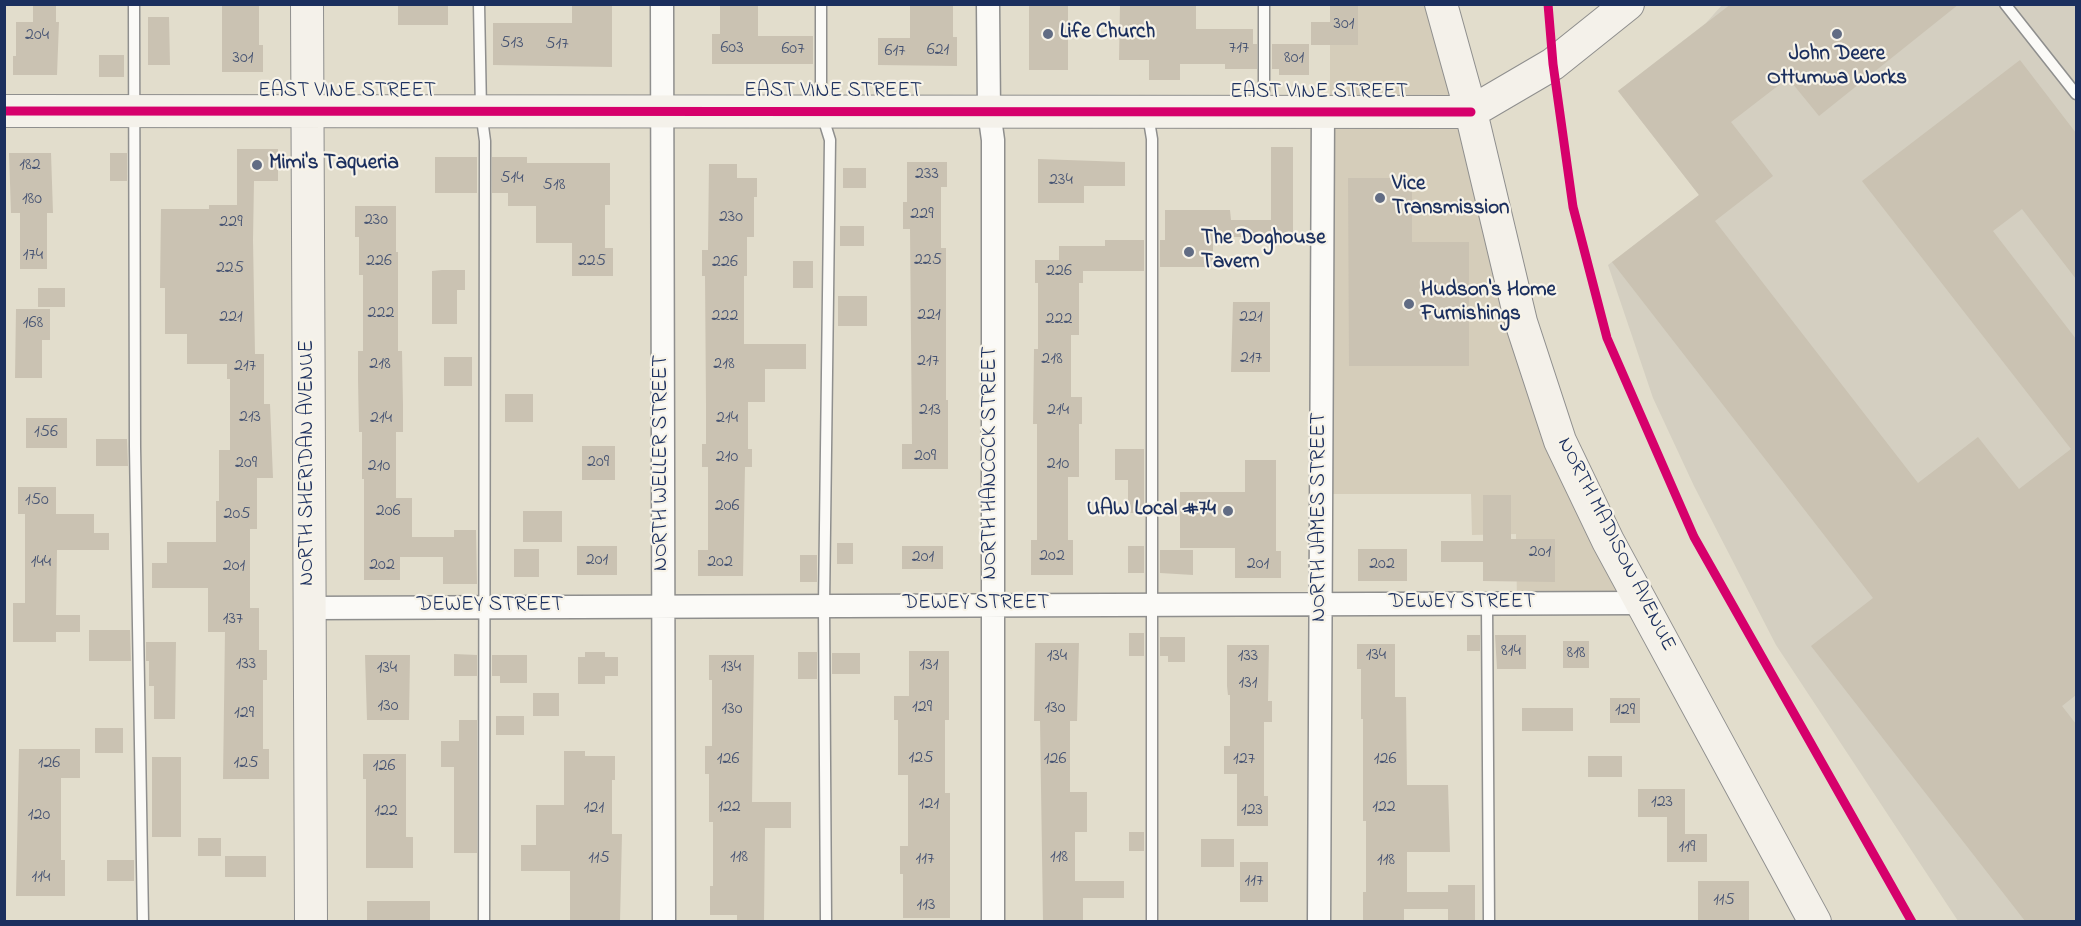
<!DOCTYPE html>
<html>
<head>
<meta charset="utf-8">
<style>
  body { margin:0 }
  #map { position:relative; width:2081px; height:926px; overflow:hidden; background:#e2ddcc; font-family:"Indie Flower",sans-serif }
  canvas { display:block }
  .frame { position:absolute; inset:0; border:6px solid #1b2f5e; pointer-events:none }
</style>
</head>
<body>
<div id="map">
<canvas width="2081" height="926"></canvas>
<div class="frame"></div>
</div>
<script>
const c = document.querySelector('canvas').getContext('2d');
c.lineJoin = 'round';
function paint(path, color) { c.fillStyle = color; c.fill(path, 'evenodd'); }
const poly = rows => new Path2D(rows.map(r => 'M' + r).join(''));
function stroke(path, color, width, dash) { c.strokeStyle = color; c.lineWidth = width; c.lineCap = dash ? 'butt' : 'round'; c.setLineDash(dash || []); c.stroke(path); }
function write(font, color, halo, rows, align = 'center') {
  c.font = font + ' "Indie Flower",sans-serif'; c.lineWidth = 4.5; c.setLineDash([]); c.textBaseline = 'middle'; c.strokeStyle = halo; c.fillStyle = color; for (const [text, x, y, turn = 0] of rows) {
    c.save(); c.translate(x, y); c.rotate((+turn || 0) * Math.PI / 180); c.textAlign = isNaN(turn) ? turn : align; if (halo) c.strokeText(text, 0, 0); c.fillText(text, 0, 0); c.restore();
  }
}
paint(poly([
  [1330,5,1441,5,1521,322,1641,603,1517,604,1516,534,1472,535,1471,494,1321,494,1330,111]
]), '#d5cdba');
paint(poly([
  [1722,5,2076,5,2076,921,1958,921,1776,645,1694,486,1653,398,1608,265,1699,195,1618,91,1706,23]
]), '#d4cfc1');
paint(poly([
  [33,4,56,4,56,22,59,22,57,75,13,75,13,56,16,56,16,22,33,22],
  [222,4,259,4,259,45,263,45,263,72,222,72],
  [398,4,448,4,448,25,398,25],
  [572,4,612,4,612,67,493,65,493,23,572,23],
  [720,4,758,4,758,36,813,36,813,64,712,64,712,34,720,34],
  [910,4,953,4,953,37,957,37,957,66,878,65,878,38,910,38],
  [1029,4,1068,4,1068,70,1029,70],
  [1120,4,1196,4,1196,29,1253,29,1253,44,1257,44,1257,69,1225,69,1225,64,1180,64,1180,80,1149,80,1149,60,1119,60],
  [1330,4,1358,4,1358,45,1311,45,1311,22,1330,22],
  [1731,4,1959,4,1819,116,1788,78,1731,122,1773,176,1715,221,1918,483,1978,437,2019,489,2071,449,1862,181,2020,60,2076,133,2076,279,2022,209,1993,231,2076,339,2076,695,2062,706,2076,724,2076,921,2025,921,1811,646,1873,598,1612,262,1699,195,1618,91],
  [148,17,169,17,170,65,148,65],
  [1272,44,1309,44,1309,75,1279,75,1279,69,1272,69],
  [99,55,124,55,124,77,99,77],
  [1271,147,1293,147,1293,237,1213,237,1213,267,1160,267,1160,240,1165,240,1165,210,1230,210,1231,220,1271,220],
  [237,149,278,149,278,181,254,181,253,240,255,354,264,354,264,404,270,404,273,478,257,478,257,529,250,529,250,608,259,608,259,650,267,650,267,680,263,680,263,749,269,749,269,779,223,779,225,632,208,632,208,588,152,588,152,563,167,563,167,542,216,542,216,501,219,501,219,450,230,450,230,379,227,379,227,364,187,364,187,334,165,334,165,288,160,288,161,209,209,209,209,205,237,205],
  [9,153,51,153,53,213,47,213,47,269,20,269,20,213,11,213],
  [110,153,127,153,127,181,110,181],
  [435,157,477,157,477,193,435,193],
  [492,157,527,157,527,163,610,163,610,205,605,205,605,248,613,248,613,276,572,276,572,243,536,243,536,206,508,206,508,193,492,193],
  [1038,159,1125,162,1125,186,1084,186,1084,203,1038,203],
  [907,162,947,162,947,187,941,187,941,248,946,248,946,400,948,400,948,469,902,469,902,444,912,444,910,229,903,229,903,202,907,202],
  [709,164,737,164,737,178,757,178,757,197,754,197,754,237,747,237,747,276,744,276,744,344,806,344,806,369,765,369,765,402,748,402,748,449,752,449,752,467,745,467,743,576,698,576,698,550,708,550,708,467,702,467,702,444,706,444,706,405,705,276,702,276,702,250,708,250],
  [843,168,866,168,866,188,843,188],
  [1348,178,1412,178,1412,242,1469,242,1469,366,1349,366],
  [355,206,396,206,396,252,398,252,398,351,402,351,403,405,403,432,396,432,396,498,412,498,412,537,454,537,454,530,476,530,477,584,443,584,443,557,400,557,400,580,364,580,364,479,362,479,362,432,359,432,358,379,358,351,363,351,363,275,359,275,359,237,355,237],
  [840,226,864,226,864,246,840,246],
  [1105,240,1144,240,1144,271,1083,271,1083,283,1079,283,1079,335,1071,335,1071,397,1082,397,1082,424,1079,424,1079,477,1068,477,1068,540,1073,540,1073,575,1031,575,1031,540,1037,540,1037,424,1033,424,1034,349,1038,349,1038,283,1035,283,1035,260,1059,260,1059,246,1105,246],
  [793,261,813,261,813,288,793,288],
  [442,270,465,270,465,290,457,290,457,324,432,324,432,271],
  [38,288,65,288,65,307,38,307],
  [838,296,867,296,867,326,838,326],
  [1233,302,1270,302,1270,372,1231,372],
  [16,309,50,309,50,340,42,340,42,378,15,378],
  [444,357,472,357,472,386,444,386],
  [505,394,533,394,533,422,505,422],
  [26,418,67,418,67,448,26,448],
  [96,439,127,439,128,466,96,466],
  [582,446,615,446,615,480,582,480],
  [1115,449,1144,449,1144,513,1128,513,1128,480,1115,480],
  [1245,460,1276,460,1276,551,1281,551,1281,578,1235,578,1235,548,1180,548,1180,492,1245,492],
  [18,487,56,487,56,514,94,514,94,533,109,533,109,550,57,550,56,615,80,615,80,632,56,632,56,642,13,642,13,603,25,603,25,514,18,514],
  [1483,495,1511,495,1511,539,1555,539,1555,582,1483,581,1483,562,1441,562,1441,541,1483,541],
  [523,511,562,511,562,542,523,542],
  [837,543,853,543,853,564,837,564],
  [577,546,617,546,617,575,577,575],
  [902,546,943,546,943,569,902,569],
  [1128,546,1144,546,1144,573,1128,573],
  [514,549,539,549,539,577,514,577],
  [1358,549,1407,549,1407,581,1358,581],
  [1160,550,1193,550,1193,575,1160,573],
  [800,555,817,555,817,582,800,582],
  [89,630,130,630,131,661,89,661],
  [1129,633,1144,633,1144,656,1129,656],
  [1467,635,1480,635,1480,651,1467,651],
  [1495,635,1526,635,1526,669,1497,669],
  [1160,637,1185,637,1185,662,1168,662,1168,656,1160,656],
  [1563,641,1589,641,1589,668,1563,668],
  [146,642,176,642,175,719,154,719,154,686,149,686,149,661,146,661],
  [1035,643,1079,643,1077,721,1070,721,1070,792,1087,792,1087,832,1075,832,1075,881,1124,881,1124,898,1083,898,1083,921,1043,921,1040,721,1034,721],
  [1357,644,1395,644,1395,697,1406,697,1407,785,1448,785,1450,852,1407,852,1407,892,1448,892,1448,885,1475,885,1475,920,1448,920,1448,909,1404,909,1404,921,1363,921,1363,892,1366,892,1366,821,1363,821,1363,719,1361,719,1361,669,1357,669],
  [1227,645,1269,645,1268,701,1272,701,1272,722,1264,722,1264,796,1268,796,1268,826,1237,826,1237,774,1224,774,1224,746,1230,746,1230,695,1228,695,1227,686],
  [909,651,949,651,949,720,945,720,945,793,950,793,950,918,903,918,903,874,900,874,900,846,908,846,908,775,898,775,898,720,894,720,894,696,909,696],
  [585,652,605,652,605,657,618,657,618,676,605,676,605,684,578,684,578,657,585,657],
  [798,652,817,652,817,679,798,679],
  [832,653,860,653,860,674,832,674],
  [454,654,477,655,477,676,454,676],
  [365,655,410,655,409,720,367,720],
  [492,655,527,655,527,683,500,683,500,676,492,676],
  [709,655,754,655,752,802,791,802,791,828,765,828,764,921,737,921,737,915,710,915,710,886,713,886,713,822,709,822,709,774,705,774,705,746,712,746,712,680,709,680],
  [533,693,559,693,559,716,533,716],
  [1610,698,1640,698,1640,723,1610,723],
  [1522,708,1573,708,1573,731,1522,731],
  [496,716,524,716,524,735,496,735],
  [459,720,477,720,477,853,454,853,454,767,441,767,441,741,459,741],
  [95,728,123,728,123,753,95,753],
  [19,749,80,749,80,778,61,778,61,860,65,860,65,896,16,896],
  [564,751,585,751,585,756,615,756,615,780,612,780,612,834,622,834,620,921,570,921,570,871,521,871,521,845,536,845,536,805,564,805],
  [363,754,406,754,406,837,413,837,413,868,366,868,366,779,363,779],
  [1588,756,1622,756,1622,777,1588,777],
  [152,757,181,757,181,837,152,837],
  [1638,789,1685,789,1685,834,1707,834,1707,862,1667,862,1667,817,1638,817],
  [1129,832,1144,832,1144,851,1129,851],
  [198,838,221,838,221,856,198,856],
  [1201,839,1234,839,1234,867,1201,867],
  [225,856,266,856,266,877,225,877],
  [107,860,134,860,134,881,107,881],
  [1240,862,1268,862,1268,902,1240,902],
  [1698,881,1749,881,1749,921,1698,921],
  [367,901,430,901,430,920,367,920]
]), '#cac2b2');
const lane = poly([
  [134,4,135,447,143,922],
  [479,4,481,111,485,141,484,922],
  [821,4,821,111,830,140,824,605,826,922],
  [2005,4,2076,94],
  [1264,109,1264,4],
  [1148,115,1152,139,1152,922],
  [1487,604,1489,922]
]);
const street = poly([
  [662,4,664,922],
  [988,4,989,111,993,140,993,922],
  [310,608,1641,603],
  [1319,922,1323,112]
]);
const secondary = poly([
  [307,4,311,922],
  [1441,4,1471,112,1521,322,1560,441,1608,541,1815,922],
  [4,111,1471,112,1553,64,1628,4]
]);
stroke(lane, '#8f8f8e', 13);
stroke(street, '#8f8f8e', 25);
stroke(secondary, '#8f8f8e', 34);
stroke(lane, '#fbfaf7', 10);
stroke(street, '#fbfaf7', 22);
stroke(secondary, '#f4f1ea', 32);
stroke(poly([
  [1548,4,1553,64,1573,207,1607,338,1694,537,1912,922],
  [4,111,1471,112]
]), '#d6006c', 9);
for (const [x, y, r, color] of [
  [1048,34,6,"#616c84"],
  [1837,34,6,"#616c84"],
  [257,165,6,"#616c84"],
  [1380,198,6,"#616c84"],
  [1189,252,6,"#616c84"],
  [1409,304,6,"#616c84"],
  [1228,511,6,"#616c84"]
]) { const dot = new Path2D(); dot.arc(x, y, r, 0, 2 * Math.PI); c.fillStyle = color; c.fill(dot); stroke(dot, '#f7f3e8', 2); }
write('18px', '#475473', null, [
  ["301",1344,25],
  ["204",37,36],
  ["513",512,44],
  ["517",557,45],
  ["603",732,49],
  ["717",1239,49],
  ["607",793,50],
  ["621",938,51],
  ["617",895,52],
  ["301",243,59],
  ["801",1294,59],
  ["182",30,166],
  ["233",927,175],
  ["514",512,179],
  ["234",1061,181],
  ["518",554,186],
  ["180",32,200],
  ["229",922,215],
  ["230",731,218],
  ["230",376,221],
  ["229",231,223],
  ["174",33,256],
  ["225",928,261],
  ["226",379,262],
  ["225",592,262],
  ["226",725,263],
  ["225",230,269],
  ["226",1059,272],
  ["222",381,314],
  ["221",929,316],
  ["222",725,317],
  ["221",231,318],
  ["221",1251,318],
  ["222",1059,320],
  ["168",33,324],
  ["217",1251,359],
  ["218",1052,360],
  ["217",928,362],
  ["218",380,365],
  ["218",724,365],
  ["217",245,367],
  ["213",930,411],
  ["214",1058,411],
  ["213",250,418],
  ["214",381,419],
  ["214",727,419],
  ["156",46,433],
  ["209",925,457],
  ["210",727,458],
  ["209",598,463],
  ["209",246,464],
  ["210",1058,465],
  ["210",379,467],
  ["150",37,501],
  ["206",727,507],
  ["206",388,512],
  ["205",237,515],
  ["201",1540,553],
  ["202",1052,557],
  ["201",923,558],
  ["201",597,561],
  ["144",41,563],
  ["202",720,563],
  ["201",1258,565],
  ["202",1382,565],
  ["202",382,566],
  ["201",234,567],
  ["137",233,620],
  ["814",1511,652],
  ["818",1576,654],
  ["134",1376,656],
  ["134",1057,657],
  ["133",1248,657],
  ["133",246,665],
  ["131",929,666],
  ["134",731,668],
  ["134",387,669],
  ["131",1248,684],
  ["130",388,707],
  ["129",922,708],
  ["130",1055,709],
  ["130",732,710],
  ["129",1625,711],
  ["129",244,714],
  ["125",921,759],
  ["126",728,760],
  ["126",1055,760],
  ["127",1244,760],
  ["126",1385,760],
  ["126",49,764],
  ["125",246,764],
  ["126",384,767],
  ["123",1662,803],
  ["121",929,805],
  ["122",729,808],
  ["122",1384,808],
  ["121",594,809],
  ["123",1252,811],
  ["122",386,812],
  ["120",39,816],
  ["119",1687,848],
  ["118",739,858],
  ["118",1059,858],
  ["115",599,859],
  ["117",925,860],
  ["118",1386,861],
  ["114",41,878],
  ["117",1254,882],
  ["115",1724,901],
  ["113",926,906]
]);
write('bold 21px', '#1b2f5e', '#f7f3e8', [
  ["Life Church",1060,34],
  ["John Deere",1837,56,"center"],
  ["Ottumwa Works",1837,80,"center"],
  ["Mimi's Taqueria",269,165],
  ["Vice",1392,186],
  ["Transmission",1392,210],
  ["The Doghouse",1201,240],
  ["Tavern",1201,264],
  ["Hudson's Home",1421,292],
  ["Furnishings",1421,316],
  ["UAW Local #74",1216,511,"right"]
], 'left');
write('21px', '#1b2f5e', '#f7f3e8', [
  ["EAST VINE STREET",347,93],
  ["EAST VINE STREET",833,93],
  ["EAST VINE STREET",1319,94],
  ["NORTH SHERIDAN AVENUE",309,463,-90],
  ["NORTH WELLER STREET",663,463,-90],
  ["NORTH HANCOCK STREET",992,463,-90],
  ["NORTH JAMES STREET",1321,517,-90],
  ["NORTH MADISON AVENUE",1615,545,63],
  ["DEWEY STREET",1462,604],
  ["DEWEY STREET",976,605],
  ["DEWEY STREET",490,607]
]);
</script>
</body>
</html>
